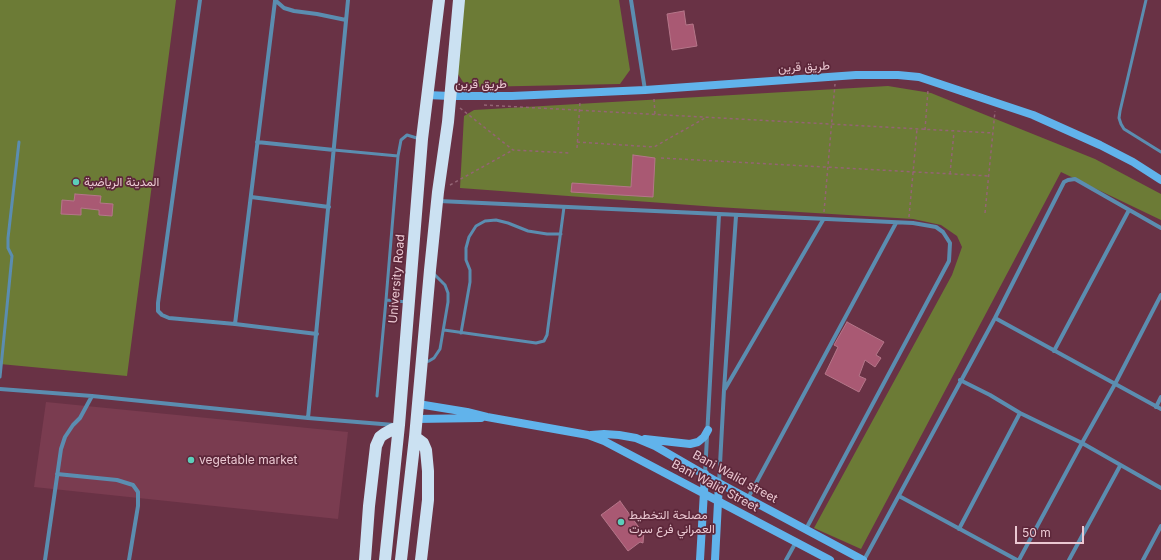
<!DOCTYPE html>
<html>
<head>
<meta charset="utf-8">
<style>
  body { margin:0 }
  #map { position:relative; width:1161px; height:560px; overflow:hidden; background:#693245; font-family:Inter,sans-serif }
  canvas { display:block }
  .scale { position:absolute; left:1015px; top:526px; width:69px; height:18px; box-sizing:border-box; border:2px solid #ebc8d2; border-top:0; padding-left:5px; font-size:12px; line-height:14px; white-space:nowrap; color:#ebc8d2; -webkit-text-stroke:3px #5d273a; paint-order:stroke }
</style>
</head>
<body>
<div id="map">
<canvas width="1161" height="560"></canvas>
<div class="scale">50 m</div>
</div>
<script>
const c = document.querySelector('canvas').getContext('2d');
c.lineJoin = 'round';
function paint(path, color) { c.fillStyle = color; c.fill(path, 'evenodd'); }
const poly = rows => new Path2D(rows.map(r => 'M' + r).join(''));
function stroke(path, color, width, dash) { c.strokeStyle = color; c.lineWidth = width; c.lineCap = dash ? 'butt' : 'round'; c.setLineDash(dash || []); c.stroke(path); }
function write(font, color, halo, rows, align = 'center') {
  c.font = font + ' Inter,Vazirmatn,sans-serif'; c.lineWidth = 3.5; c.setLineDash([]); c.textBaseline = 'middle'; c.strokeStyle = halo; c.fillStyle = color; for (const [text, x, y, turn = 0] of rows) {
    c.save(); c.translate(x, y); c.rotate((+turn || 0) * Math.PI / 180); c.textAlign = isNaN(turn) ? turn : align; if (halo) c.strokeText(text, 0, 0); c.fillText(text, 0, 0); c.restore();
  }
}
paint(poly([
  [46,402,348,432,338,519,34,487]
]), '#7a3c50');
paint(poly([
  [0,0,176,0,127,376,0,364],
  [463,0,619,0,630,70,620,84,475,87,463,82,456,71],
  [888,86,931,93,1095,159,1161,194,1161,220,1061,172,861,549,814,528,952,275,962,247,957,236,941,225,913,219,717,207,460,188,464,116,474,110]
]), '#6c7b36');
const building = poly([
  [684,11,686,25,693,24,697,46,672,50,667,14,684,11],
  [633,155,655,158,653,197,571,192,572,183,631,187,633,155],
  [75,194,101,196,100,203,113,204,112,216,99,215,99,210,81,208,81,215,61,214,62,200,74,201,75,194],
  [847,322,884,342,876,355,881,358,875,367,865,360,859,376,866,379,859,392,825,374,838,347,834,345,847,322],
  [620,501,640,529,644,531,643,543,640,542,628,551,601,515,620,501]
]);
paint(building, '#a95973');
stroke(building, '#b57689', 1);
stroke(poly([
  [654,99,655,115],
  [484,105,993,133],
  [460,108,513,150,570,153],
  [925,130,928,90],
  [577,142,654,147,705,118],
  [577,148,580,102],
  [661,158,989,176],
  [950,174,954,132],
  [450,185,513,150],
  [824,212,835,84],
  [985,213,995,111],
  [909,217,917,129]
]), '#946474', 1.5, [3, 3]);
stroke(poly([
  [1146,0,1120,111,1119,118,1121,124,1124,129,1161,152],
  [334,150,398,156],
  [386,300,407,302],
  [444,330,536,343,544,341,547,335,564,207],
  [461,333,470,282,470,270,466,260,466,248,469,237,476,226,485,221,496,220,508,223,528,231,547,234,561,234],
  [425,362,429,361,434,358,440,349,448,302,448,293,445,285,433,273],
  [0,377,12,256,8,248,8,238,19,142],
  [377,396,386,300,398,156,401,140,407,135,420,139]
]), '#5b8db0', 3);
stroke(poly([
  [200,0,158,303,158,311,162,315,169,318,235,324,317,334],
  [275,0,284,8,294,11,317,14,346,20],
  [631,0,645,90],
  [257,142,334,150],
  [251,197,329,207],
  [439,201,913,223,936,227,943,232,950,243,949,261,806,529],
  [995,318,1161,409],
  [235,324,275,1],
  [1054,351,1129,210],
  [960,380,990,395,1020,413,1082,443,1161,488],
  [0,389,92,396,308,418,394,425],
  [725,389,823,220],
  [1156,407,1161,397],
  [308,418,348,0],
  [57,474,117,480,133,485,138,492,138,506,129,560],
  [705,474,719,215],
  [719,483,724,390,736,216],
  [899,496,1017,560],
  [748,498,896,223],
  [959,529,1020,413],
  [45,560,61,449,65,437,73,425,80,418,92,396],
  [786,560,796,542],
  [864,560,995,318,1064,182,1068,180,1075,179,1161,228],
  [1019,560,1082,443,1115,384,1161,295],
  [1069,560,1120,466],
  [1143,560,1161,526]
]), '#5b8db0', 4);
stroke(poly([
  [427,95,450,96,512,96,645,90,856,75,898,75,919,77,1033,115,1100,145,1133,162,1161,180],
  [418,404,467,412,487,417,588,435,604,441,830,560],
  [416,419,481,418],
  [591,435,604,434,619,435,636,438,655,446,719,483,863,560],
  [645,439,690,444,698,442,704,437,708,430],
  [700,560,705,474],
  [715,560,719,483]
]), '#61b3eb', 8);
stroke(poly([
  [415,437,423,443,426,450,428,471,428,500,421,560],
  [365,560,369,506,376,446,380,437,384,434,393,429,398,429],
  [385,560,399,425,422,139,439,0],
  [401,560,415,437,430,270,438,192,448,122,459,0]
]), '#cbe1f2', 12);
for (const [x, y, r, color] of [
  [76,182,4,"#5cceba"],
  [191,460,4,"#5cceba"],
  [621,522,4,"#5cceba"]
]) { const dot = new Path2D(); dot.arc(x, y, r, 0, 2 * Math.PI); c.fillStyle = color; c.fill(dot); stroke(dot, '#5d273a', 1.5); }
write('12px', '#ebc8d2', '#5d273a', [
  ["طريق قرين",804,67,-3],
  ["طريق قرين",481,84],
  ["University Road",397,279,-85],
  ["Bani Walid street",735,477,29],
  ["Bani Walid Street",715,486,28]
]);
write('12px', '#ebc8d2', '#5d273a', [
  ["المدينة الرياضية",84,182],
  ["vegetable market",199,460],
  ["مصلحة التخطيط",629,515],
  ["العمراني فرع سرت",629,529]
], 'left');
</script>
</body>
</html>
